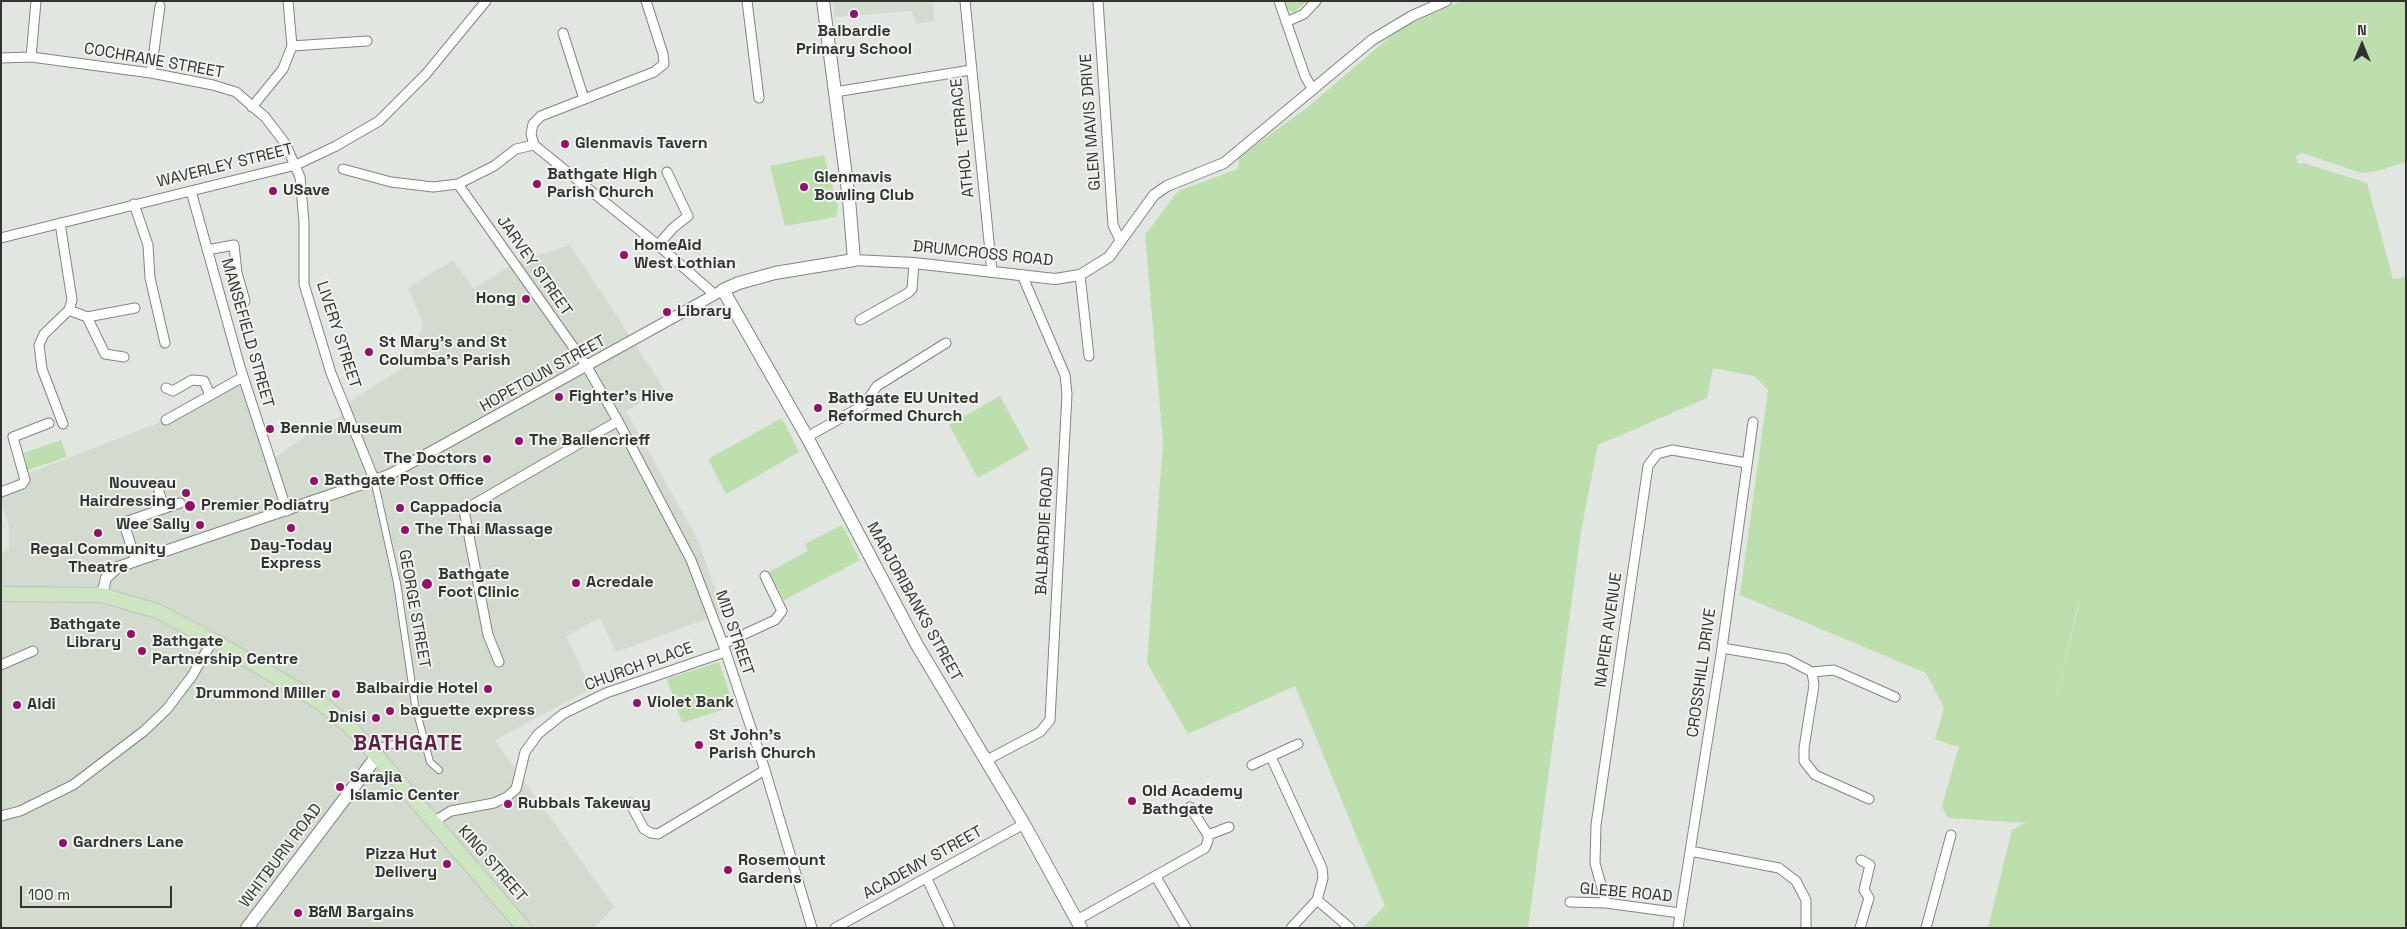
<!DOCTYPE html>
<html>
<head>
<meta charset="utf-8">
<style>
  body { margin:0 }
  #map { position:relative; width:2407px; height:929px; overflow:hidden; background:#e2e6e1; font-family:"Space Grotesk",sans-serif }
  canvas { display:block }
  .frame { position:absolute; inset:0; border:2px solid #323331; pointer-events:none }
  .north { position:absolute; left:2337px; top:20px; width:50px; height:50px; -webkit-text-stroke:4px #f0f3ee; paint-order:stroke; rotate:0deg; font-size:14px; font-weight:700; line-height:20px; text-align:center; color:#323331 }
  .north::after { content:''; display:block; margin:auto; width:18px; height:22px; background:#323331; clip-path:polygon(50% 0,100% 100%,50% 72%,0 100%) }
  .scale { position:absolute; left:20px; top:886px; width:152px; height:22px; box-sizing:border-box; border:2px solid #323331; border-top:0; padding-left:6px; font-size:15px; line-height:18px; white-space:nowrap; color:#323331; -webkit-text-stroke:4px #f0f3ee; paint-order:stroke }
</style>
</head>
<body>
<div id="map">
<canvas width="2407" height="929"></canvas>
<div class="frame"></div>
<div class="north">N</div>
<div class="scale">100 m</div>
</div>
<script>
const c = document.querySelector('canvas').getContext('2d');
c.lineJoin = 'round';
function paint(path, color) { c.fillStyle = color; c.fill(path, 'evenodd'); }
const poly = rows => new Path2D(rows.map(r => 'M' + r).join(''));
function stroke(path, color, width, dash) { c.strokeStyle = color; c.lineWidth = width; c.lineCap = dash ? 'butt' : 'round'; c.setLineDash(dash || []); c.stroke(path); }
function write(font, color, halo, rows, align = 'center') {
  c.font = font + ' "Space Grotesk",sans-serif'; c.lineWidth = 4; c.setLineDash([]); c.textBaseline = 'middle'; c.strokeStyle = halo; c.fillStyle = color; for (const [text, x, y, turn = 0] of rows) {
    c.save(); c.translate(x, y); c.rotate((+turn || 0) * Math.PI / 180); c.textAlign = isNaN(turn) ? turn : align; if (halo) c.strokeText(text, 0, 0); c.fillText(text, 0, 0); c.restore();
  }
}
paint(poly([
  [833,1,933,1,934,21,916,24,912,11,834,17],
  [570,245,665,390,626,411,699,542,723,613,616,652,600,618,566,636,591,689,495,740,614,907,594,928,1,928,1,554,9,550,9,526,1,502,1,491,19,477,166,420,243,377,271,461,323,423,342,416,340,408,410,363,423,324,408,288,453,260,474,289,514,263]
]), '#d3dbcf');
paint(poly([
  [1282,1,1308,1,1294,12,1287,10],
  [1462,1,2406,1,2406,162,2377,171,2361,173,2302,153,2296,156,2298,164,2304,163,2367,183,2393,279,2406,277,2406,928,1988,928,2012,830,2026,823,1948,818,1942,806,1959,746,1951,745,1935,739,1944,708,1926,673,1740,595,1768,390,1754,376,1713,368,1707,398,1598,445,1581,531,1528,928,1362,928,1385,906,1295,686,1188,734,1147,663,1163,442,1145,235,1178,191,1238,169,1239,157,1308,107,1399,29],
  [2079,603,2050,725,2077,608],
  [824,155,838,207,836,217,785,226,770,166],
  [1000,396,1029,449,978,478,949,425],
  [782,418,799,452,726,494,708,459],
  [61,440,67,457,28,470,24,453],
  [842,525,860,560,784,600,769,572,808,551,805,544],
  [719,662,734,706,682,723,667,679]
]), '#bddead');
const pedestrian = poly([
  [374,479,397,583,415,705,430,762,439,770],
  [377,756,382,746,425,740]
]);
const minor = poly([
  [747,1,759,98],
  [965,1,992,272],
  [1098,1,1113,225,1120,240],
  [1279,1,1305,76,1313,90],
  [1286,22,1304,14,1316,1],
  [563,33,584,99],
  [292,46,367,41],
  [31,57,36,1],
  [1,58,31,57,151,73,213,85,236,92,265,117,285,143,300,177,304,222,304,284,331,373,374,479],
  [151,73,160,6],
  [835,92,971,70],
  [252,107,283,69,292,46,288,1],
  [534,145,658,245,714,294],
  [534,145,531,134,533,124,541,116,654,72,664,64,663,54,646,1],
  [343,169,391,182,433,187,458,184,494,166,516,149,534,145],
  [458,184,586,365,618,421,691,560,723,644,765,770,812,928],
  [191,191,240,367,287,511],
  [134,204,148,245,150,278,165,343],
  [60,223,72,300,69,310,44,334,39,345,42,369,63,424],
  [1,238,296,165,336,146,379,121,426,74,486,1],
  [658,245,673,228,688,216,667,172],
  [207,250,234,245,237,273,245,301],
  [1080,275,1089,356],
  [69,310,87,317,135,308],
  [87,317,105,354,124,357],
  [860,320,908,293,912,289,914,263],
  [166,388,173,391,192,380,204,381,210,395],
  [166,420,243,377],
  [807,437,864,405,877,386,946,343],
  [1,492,22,484,25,480,13,437,49,423],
  [159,492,164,507],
  [136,561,126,530,128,521,180,503],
  [723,644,775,620,782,611,765,576],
  [1722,648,1787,659,1812,672,1814,685,1804,748,1804,761,1815,775,1869,799],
  [499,662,488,635,464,510,618,421],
  [1,665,33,651],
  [1812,672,1834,670,1895,697],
  [1271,757,1322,868,1323,878,1317,900,1291,928],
  [985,761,1040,732,1050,720,1067,394,1065,375,1022,275],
  [1252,765,1298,744],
  [630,803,644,829,651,833,658,834,765,770],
  [1,816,20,811,73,785,144,731,167,709,192,676,213,640],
  [433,822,451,811,494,803,507,797,516,789,525,752,538,734,563,714,606,693,725,652],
  [1208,835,1229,827],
  [1690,851,1779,868,1796,881,1806,900,1806,928],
  [1156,877,1186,928],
  [927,879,950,928],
  [1317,900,1350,928],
  [1570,902,1606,903,1680,913],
  [1606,903,1595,863,1596,825,1648,466,1657,454,1672,450,1747,463],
  [1077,920,1205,848,1208,841,1208,835,1190,807],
  [835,928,1024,824],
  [1678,928,1722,648,1753,422],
  [1860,928,1869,898,1864,890,1870,865,1861,860],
  [1926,928,1951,835]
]);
const tertiary = poly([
  [854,260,914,263,1055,279,1080,275,1109,257,1154,195,1167,186,1224,163,1372,40,1412,16,1446,1],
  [102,595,106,578,118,567,389,475,723,290]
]);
const secondary = poly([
  [823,1,849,199,854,260,775,273,739,283,723,290,807,437,917,645,1024,824,1081,928],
  [247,928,377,756]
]);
const primary = poly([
  [1,594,102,595,157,611,213,640,321,703,349,726,377,756,524,928]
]);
stroke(pedestrian, '#818580', 8);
stroke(minor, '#818580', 11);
stroke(tertiary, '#818580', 12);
stroke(secondary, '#818580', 14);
stroke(primary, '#c2c2c1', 16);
stroke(pedestrian, '#fff', 6);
stroke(minor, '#fff', 9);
stroke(tertiary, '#fff', 10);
stroke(secondary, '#fff', 12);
stroke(primary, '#cde5c1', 14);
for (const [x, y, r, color] of [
  [854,14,5,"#94116a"],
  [565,144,5,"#94116a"],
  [537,184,5,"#94116a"],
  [804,187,5,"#94116a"],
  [273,191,5,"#94116a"],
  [624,255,5,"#94116a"],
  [526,299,5,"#94116a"],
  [667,312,5,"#94116a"],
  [369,352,5,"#94116a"],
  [559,397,5,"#94116a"],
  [818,408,5,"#94116a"],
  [270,429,5,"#94116a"],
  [519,441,5,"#94116a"],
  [487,459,5,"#94116a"],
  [314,481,5,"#94116a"],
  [186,493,5,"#94116a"],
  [190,506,6,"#94116a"],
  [400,508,5,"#94116a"],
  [200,525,5,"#94116a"],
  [291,528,5,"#94116a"],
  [405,530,5,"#94116a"],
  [98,533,5,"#94116a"],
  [576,583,5,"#94116a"],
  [427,584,6,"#94116a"],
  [131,634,5,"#94116a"],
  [142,651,5,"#94116a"],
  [488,689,5,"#94116a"],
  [336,694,5,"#94116a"],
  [637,703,5,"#94116a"],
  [17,705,5,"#94116a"],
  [390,711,5,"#94116a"],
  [376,718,5,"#94116a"],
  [699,745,5,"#94116a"],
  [340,787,5,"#94116a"],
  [1132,801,5,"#94116a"],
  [508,804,5,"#94116a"],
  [63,843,5,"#94116a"],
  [447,864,5,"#94116a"],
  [728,870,5,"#94116a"],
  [298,913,5,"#94116a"]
]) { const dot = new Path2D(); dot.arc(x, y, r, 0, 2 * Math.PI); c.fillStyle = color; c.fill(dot); stroke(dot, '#f0f3ee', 2); }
write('bold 16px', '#323331', '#f0f3ee', [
  ["Balbardie",854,32,"center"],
  ["Primary School",854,50,"center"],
  ["Glenmavis Tavern",575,144],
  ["Bathgate High",547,175],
  ["Parish Church",547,193],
  ["Glenmavis",814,178],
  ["Bowling Club",814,196],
  ["USave",283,191],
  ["HomeAid",634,246],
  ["West Lothian",634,264],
  ["Hong",516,299,"right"],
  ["Library",677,312],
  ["St Mary's and St",379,343],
  ["Columba's Parish",379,361],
  ["Fighter's Hive",569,397],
  ["Bathgate EU United",828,399],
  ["Reformed Church",828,417],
  ["Bennie Museum",280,429],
  ["The Ballencrieff",529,441],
  ["The Doctors",477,459,"right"],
  ["Bathgate Post Office",324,481],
  ["Nouveau",176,484,"right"],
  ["Hairdressing",176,502,"right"],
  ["Premier Podiatry",201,506],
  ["Cappadocia",410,508],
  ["Wee Sally",190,525,"right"],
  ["The Thai Massage",415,530],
  ["Day-Today",291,546,"center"],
  ["Express",291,564,"center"],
  ["Regal Community",98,550,"center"],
  ["Theatre",98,568,"center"],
  ["Bathgate",438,575],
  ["Foot Clinic",438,593],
  ["Acredale",586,583],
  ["Bathgate",121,625,"right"],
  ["Library",121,643,"right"],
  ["Bathgate",152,642],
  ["Partnership Centre",152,660],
  ["Balbairdie Hotel",478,689,"right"],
  ["Drummond Miller",326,694,"right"],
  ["Violet Bank",647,703],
  ["Aldi",27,705],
  ["baguette express",400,711],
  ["Dnisi",366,718,"right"],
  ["St John's",709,736],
  ["Parish Church",709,754],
  ["Sarajia",350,778],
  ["Islamic Center",350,796],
  ["Old Academy",1142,792],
  ["Bathgate",1142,810],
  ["Rubbals Takeway",518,804],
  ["Gardners Lane",73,843],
  ["Pizza Hut",437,855,"right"],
  ["Delivery",437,873,"right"],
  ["Rosemount",738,861],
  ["Gardens",738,879],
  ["B&M Bargains",308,913]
], 'left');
write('16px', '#323331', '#f0f3ee', [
  ["COCHRANE STREET",154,61,10],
  ["GLEN MAVIS DRIVE",1091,122,-94],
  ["ATHOL TERRACE",963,138,-96],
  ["WAVERLEY STREET",225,166,-14],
  ["DRUMCROSS ROAD",983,254,6],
  ["JARVEY STREET",534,266,55],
  ["MANSEFIELD STREET",247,333,74],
  ["LIVERY STREET",338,335,72],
  ["HOPETOUN STREET",543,374,-29],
  ["BALBARDIE ROAD",1045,531,-87],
  ["MARJORIBANKS STREET",914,602,61],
  ["GEORGE STREET",414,609,80],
  ["NAPIER AVENUE",1609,630,-82],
  ["MID STREET",734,633,71],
  ["CHURCH PLACE",639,667,-20],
  ["CROSSHILL DRIVE",1702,673,-82],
  ["WHITBURN ROAD",281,856,-53],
  ["ACADEMY STREET",923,863,-29],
  ["KING STREET",492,864,49],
  ["GLEBE ROAD",1626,893,5]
]);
c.letterSpacing = '1px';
write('bold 21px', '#5b1e44', '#f0f3ee', [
  ["BATHGATE",408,744]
]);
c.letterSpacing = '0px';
</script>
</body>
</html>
